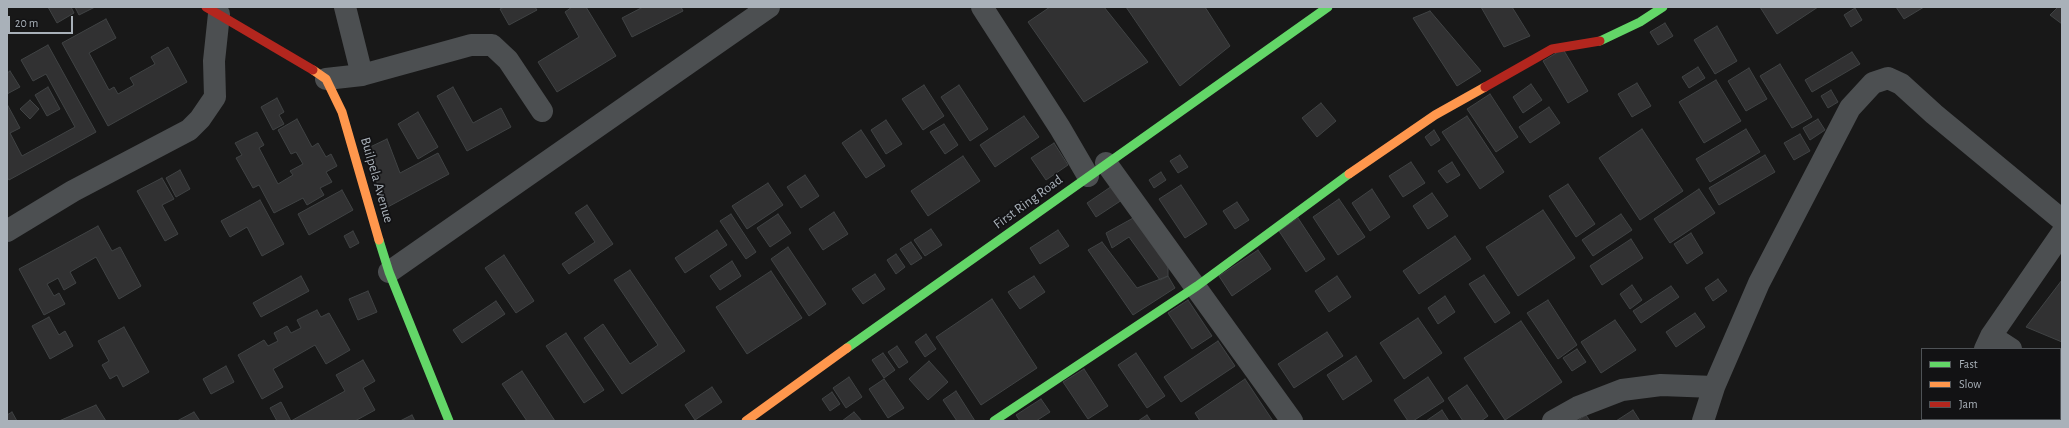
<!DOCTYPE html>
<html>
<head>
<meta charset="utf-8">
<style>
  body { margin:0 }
  #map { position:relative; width:2069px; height:428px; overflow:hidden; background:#181818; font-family:"Alegreya Sans",sans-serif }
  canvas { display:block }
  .frame { position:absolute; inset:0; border:8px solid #a9b1b9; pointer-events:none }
  .legend { position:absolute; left:1921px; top:348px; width:140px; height:72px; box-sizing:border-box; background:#121214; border:1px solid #4e5256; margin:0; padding:5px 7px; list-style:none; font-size:12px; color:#a9b1b9 }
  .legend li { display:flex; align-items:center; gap:8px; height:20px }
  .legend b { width:20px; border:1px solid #4e5256 }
  .scale { position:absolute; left:8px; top:16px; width:65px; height:18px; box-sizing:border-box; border:2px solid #a9b1b9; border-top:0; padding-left:5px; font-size:12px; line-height:14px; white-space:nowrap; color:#a9b1b9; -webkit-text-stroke:3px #121214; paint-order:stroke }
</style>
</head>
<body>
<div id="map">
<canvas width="2069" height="428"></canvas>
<div class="frame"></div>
<ul class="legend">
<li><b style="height:5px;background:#63d668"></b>Fast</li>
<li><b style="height:5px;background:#ff974d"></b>Slow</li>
<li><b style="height:5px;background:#b3261e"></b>Jam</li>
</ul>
<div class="scale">20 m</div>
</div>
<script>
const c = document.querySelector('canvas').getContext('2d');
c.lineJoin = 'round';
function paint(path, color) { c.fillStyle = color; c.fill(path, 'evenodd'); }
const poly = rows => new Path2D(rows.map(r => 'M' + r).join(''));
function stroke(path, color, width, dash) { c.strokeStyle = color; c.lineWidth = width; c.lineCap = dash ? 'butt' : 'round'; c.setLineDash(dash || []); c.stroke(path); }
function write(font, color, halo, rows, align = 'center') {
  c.font = font + ' "Alegreya Sans",sans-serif'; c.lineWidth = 3.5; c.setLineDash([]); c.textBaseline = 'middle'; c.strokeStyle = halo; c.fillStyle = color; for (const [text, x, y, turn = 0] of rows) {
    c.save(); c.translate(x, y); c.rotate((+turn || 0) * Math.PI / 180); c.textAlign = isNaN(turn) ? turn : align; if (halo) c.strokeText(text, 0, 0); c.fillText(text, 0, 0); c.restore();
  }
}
const building = poly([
  [48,7,71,7,74,13,57,23,48,7],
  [75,7,95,7,79,15,75,7],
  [504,7,535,7,537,10,509,25,500,9,504,7],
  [572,7,586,7,616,56,557,92,538,62,579,37,565,12,572,7],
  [643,7,681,7,683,11,632,37,622,18,643,7],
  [1050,7,1104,7,1148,62,1084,102,1028,22,1050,7],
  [1126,7,1205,7,1230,46,1180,86,1126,7],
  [1481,7,1512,7,1530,36,1504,47,1481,7],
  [1760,7,1818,7,1777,34,1760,7],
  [1896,7,1924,7,1904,19,1896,7],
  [2058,7,2062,7,2062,24,2050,15,2058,7],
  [1855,8,1862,20,1851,27,1844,15,1855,8],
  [1430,11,1481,71,1457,86,1413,18,1430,11],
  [106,19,116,38,89,53,109,90,114,87,118,94,134,85,130,78,155,64,151,57,168,47,187,82,108,126,62,43,106,19],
  [1665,23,1673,36,1658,45,1650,32,1665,23],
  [1717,26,1737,61,1715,74,1694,40,1717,26],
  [48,45,96,132,9,180,7,177,7,104,20,128,10,133,22,156,75,127,46,74,33,81,21,60,48,45],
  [1563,49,1588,91,1568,103,1543,61,1563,49],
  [1852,52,1860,64,1812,92,1805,80,1852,52],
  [1780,64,1812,117,1792,128,1760,76,1780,64],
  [1698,67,1705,78,1689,88,1682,77,1698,67],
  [1749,68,1767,99,1746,111,1728,81,1749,68],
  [10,71,20,87,7,94,7,73,10,71],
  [1716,80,1741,121,1704,143,1679,102,1716,80],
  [1637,83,1651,106,1632,117,1618,94,1637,83],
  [1531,84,1542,100,1523,113,1513,97,1531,84],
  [924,85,944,116,923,130,902,99,924,85],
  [959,85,988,129,970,141,941,97,959,85],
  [48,87,60,109,47,116,35,95,48,87],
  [453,87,473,123,501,108,511,127,467,151,437,96,453,87],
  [1831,90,1838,102,1828,108,1821,96,1831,90],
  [1490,94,1518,137,1496,152,1467,109,1490,94],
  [277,98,284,112,279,115,284,124,273,130,261,107,277,98],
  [30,100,39,109,30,119,20,109,30,100],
  [1321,103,1336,121,1317,137,1302,118,1321,103],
  [1549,107,1560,123,1530,143,1519,127,1549,107],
  [418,112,438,147,418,159,398,124,418,112],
  [1024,116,1039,137,995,167,980,145,1024,116],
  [1467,116,1504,172,1480,189,1442,132,1467,116],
  [297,119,312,147,318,143,326,157,331,154,337,166,326,172,332,182,320,188,324,195,307,205,303,198,274,213,259,185,253,188,236,158,242,155,235,143,257,132,264,145,259,148,278,184,293,175,290,171,303,164,296,152,291,154,278,130,297,119],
  [1818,119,1825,130,1810,140,1803,128,1818,119],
  [886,120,902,144,886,154,871,130,886,120],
  [944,124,958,145,945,154,930,132,944,124],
  [1642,129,1683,191,1640,220,1599,158,1642,129],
  [1746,129,1760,152,1710,182,1696,159,1746,129],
  [861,130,885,166,866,178,842,143,861,130],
  [1434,130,1440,140,1431,146,1425,137,1434,130],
  [1800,134,1810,151,1794,160,1784,143,1800,134],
  [387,139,400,173,438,153,449,174,384,209,368,148,387,139],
  [1054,143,1068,165,1046,180,1031,158,1054,143],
  [1180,155,1188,167,1178,173,1170,161,1180,155],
  [1765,155,1775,172,1719,205,1709,188,1765,155],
  [963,156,980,181,928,216,911,191,963,156],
  [1411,162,1425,183,1403,197,1389,176,1411,162],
  [1452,162,1460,175,1447,183,1438,171,1452,162],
  [180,170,190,189,176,197,166,178,180,170],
  [1161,172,1166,180,1154,188,1149,180,1161,172],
  [805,175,819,196,801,208,787,187,805,175],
  [162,178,174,199,162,205,178,234,165,241,137,191,162,178],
  [768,183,783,205,747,229,732,206,768,183],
  [1568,184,1595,224,1576,237,1549,196,1568,184],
  [1181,185,1207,224,1185,238,1159,199,1181,185],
  [1112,186,1122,200,1096,217,1087,203,1112,186],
  [1372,189,1390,217,1370,231,1352,203,1372,189],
  [1699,189,1715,213,1670,243,1654,219,1699,189],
  [342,190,353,210,309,235,298,214,342,190],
  [1432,193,1448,216,1428,229,1413,206,1432,193],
  [1339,199,1365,237,1338,255,1313,217,1339,199],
  [260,200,284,244,262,256,247,227,230,237,221,221,260,200],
  [1237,202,1249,220,1235,229,1223,211,1237,202],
  [587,205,613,244,569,274,562,264,595,242,575,213,587,205],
  [1543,210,1575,258,1518,296,1486,247,1543,210],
  [834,212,848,234,823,250,809,229,834,212],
  [731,214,756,252,746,259,720,221,731,214],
  [778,214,791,233,770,247,757,228,778,214],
  [1621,214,1632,230,1593,256,1582,240,1621,214],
  [1135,217,1168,263,1168,276,1160,280,1129,237,1112,248,1106,233,1135,217],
  [1298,218,1325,259,1306,272,1279,231,1298,218],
  [98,226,112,251,120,247,141,286,119,299,96,257,70,272,76,283,64,290,58,278,47,284,54,296,59,293,65,304,44,315,19,269,98,226],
  [931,229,942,245,925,256,914,240,931,229],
  [717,230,727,245,685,273,675,258,717,230],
  [1058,230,1069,246,1040,264,1030,248,1058,230],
  [353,231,359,243,350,248,344,236,353,231],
  [1691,233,1703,253,1687,264,1674,244,1691,233],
  [1455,236,1471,259,1419,294,1403,271,1455,236],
  [1631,239,1643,258,1602,285,1590,266,1631,239],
  [911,242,922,258,911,265,900,249,911,242],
  [1102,242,1137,288,1168,276,1175,288,1133,315,1088,250,1102,242],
  [788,247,826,304,809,316,771,259,788,247],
  [1258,250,1271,269,1232,296,1219,276,1258,250],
  [896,254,905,267,896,274,887,260,896,254],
  [504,255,534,301,516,313,485,268,504,255],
  [732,261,741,276,720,290,710,276,732,261],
  [630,270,685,351,622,394,584,338,603,324,630,364,658,345,614,280,630,270],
  [771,271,802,318,747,354,716,307,771,271],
  [875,274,885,289,863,304,852,289,875,274],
  [1484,275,1510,313,1495,323,1469,284,1484,275],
  [301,276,309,291,261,317,253,303,301,276],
  [1034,276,1045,292,1020,309,1008,292,1034,276],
  [1337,276,1351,297,1329,312,1315,291,1337,276],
  [1718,279,1727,291,1713,301,1705,288,1718,279],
  [2062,280,2062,342,2026,327,2062,280],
  [1632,285,1642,300,1630,309,1620,294,1632,285],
  [1671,286,1679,297,1641,323,1633,311,1671,286],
  [368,291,377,312,358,320,349,299,368,291],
  [1445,296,1455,312,1438,324,1428,308,1445,296],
  [992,299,1037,368,981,405,936,337,992,299],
  [1188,300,1212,336,1192,349,1168,313,1188,300],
  [1548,300,1577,345,1558,359,1527,313,1548,300],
  [496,301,505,314,462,343,453,330,496,301],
  [317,310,321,317,329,313,350,350,326,364,315,345,273,369,283,387,262,399,238,355,264,340,268,346,278,341,274,333,287,326,291,333,301,328,297,320,317,310],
  [1695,313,1705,327,1676,347,1666,332,1695,313],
  [49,317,59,335,65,331,73,346,50,359,32,326,49,317],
  [1418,318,1442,353,1404,379,1380,343,1418,318],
  [1615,320,1636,350,1601,373,1581,342,1615,320],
  [1521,321,1562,382,1505,420,1464,358,1521,321],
  [124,327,149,372,123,387,117,375,110,379,102,365,109,361,98,341,124,327],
  [1327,332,1343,356,1294,388,1278,364,1327,332],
  [566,333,604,390,584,403,546,346,566,333],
  [926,334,936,349,925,357,915,342,926,334],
  [1218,341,1235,366,1181,402,1164,377,1218,341],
  [897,346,908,362,899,368,888,352,897,346],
  [1577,349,1586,362,1572,371,1563,358,1577,349],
  [883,353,895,370,884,378,872,360,883,353],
  [1136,353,1165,396,1147,408,1118,365,1136,353],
  [1356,356,1372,381,1343,400,1327,375,1356,356],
  [363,360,375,381,363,388,375,410,355,421,277,421,270,408,281,402,291,421,345,391,336,375,363,360],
  [929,361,948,382,928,400,909,379,929,361],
  [226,366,234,382,211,394,203,379,226,366],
  [1084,369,1108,406,1088,419,1063,382,1084,369],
  [522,371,555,421,527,421,502,384,522,371],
  [849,377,862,397,846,408,833,388,849,377],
  [1428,377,1444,401,1413,421,1408,421,1394,400,1428,377],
  [884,379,904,408,888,418,869,389,884,379],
  [1245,379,1273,421,1200,421,1195,413,1245,379],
  [1467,385,1488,416,1481,421,1463,421,1448,398,1467,385],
  [712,387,722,402,695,420,685,405,712,387],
  [956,391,975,421,957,421,943,400,956,391],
  [832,392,840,404,830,411,822,399,832,392],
  [1041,399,1050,412,1036,421,1020,421,1016,415,1041,399],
  [96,405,106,421,59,421,96,405],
  [1442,410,1449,421,1426,421,1442,410],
  [1633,410,1640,421,1616,421,1633,410],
  [12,412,17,421,7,421,7,415,12,412],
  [194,412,200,421,177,421,194,412],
  [854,412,862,421,842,421,854,412],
  [2060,414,2062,414,2062,421,1981,421,1982,419,2060,419,2060,414],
  [412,415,415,421,400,421,412,415],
  [1147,415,1151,421,1138,421,1147,415],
  [1586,415,1590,421,1577,421,1586,415]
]);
paint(building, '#313132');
stroke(building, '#404344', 1);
stroke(poly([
  [345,7,362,75],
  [982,7,1060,128,1088,176],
  [326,79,362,75,471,45,492,45,508,60,542,111],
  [1106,163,1292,421],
  [7,231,73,191,189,130,200,119,215,97,214,61,219,14],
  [389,272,769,7],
  [1991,336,2011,349],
  [1985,349,1991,336,2062,233],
  [2060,381,2062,383],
  [1553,421,1578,407,1622,390,1661,385,1714,387],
  [1703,421,1714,387,1759,283,1850,108,1873,83,1888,78,1901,84,1934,114,2062,220],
  [1951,421,1952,419]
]), '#4c4f51', 22);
stroke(poly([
  [1600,41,1640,22,1663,7],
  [379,240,389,272,449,421],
  [847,348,1328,7],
  [994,421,1197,286,1349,174]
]), '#63d668', 9);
stroke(poly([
  [313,70,326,79,342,112,379,240],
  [1349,174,1435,115,1485,87],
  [746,421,847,348]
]), '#ff974d', 9);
stroke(poly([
  [206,7,313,70],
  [1485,87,1552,49,1600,41]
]), '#b3261e', 9);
write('14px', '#a9b1b9', '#121214', [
  ["Builpela Avenue",377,180,74],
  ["First Ring Road",1028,202,-36]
]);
</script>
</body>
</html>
